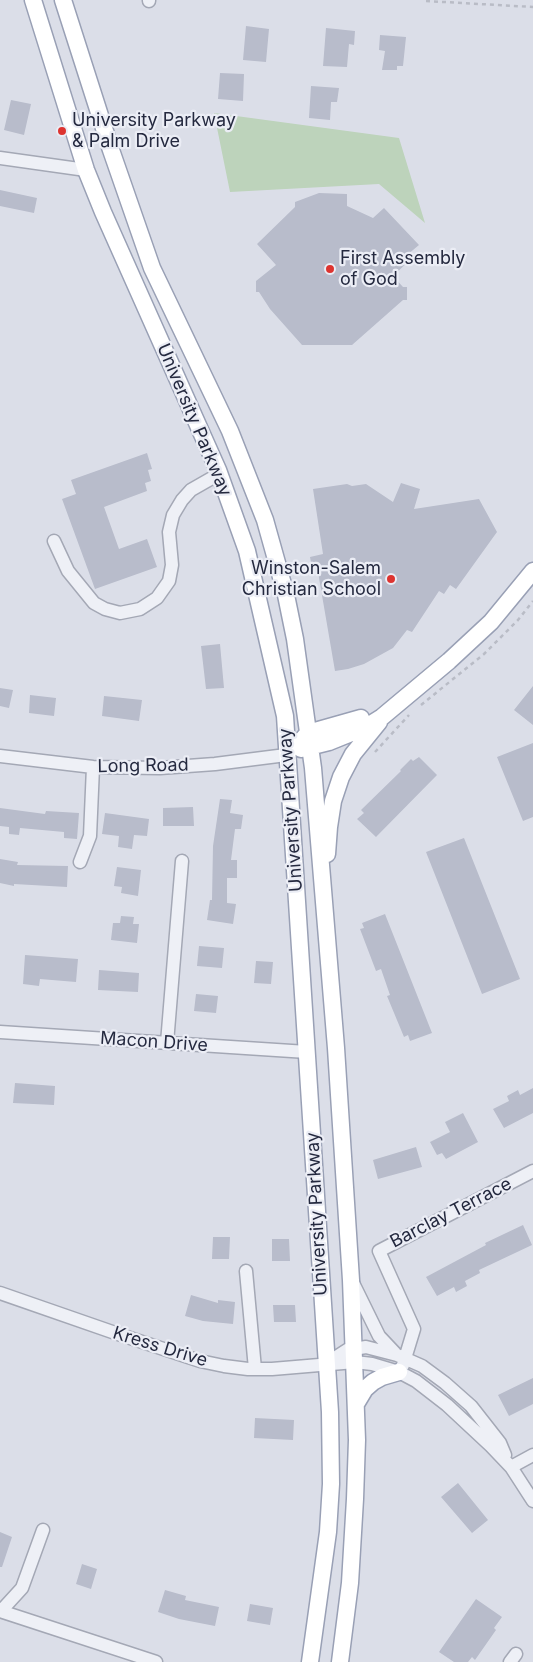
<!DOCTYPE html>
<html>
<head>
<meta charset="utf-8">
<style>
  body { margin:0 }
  canvas { display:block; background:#dbdee8 }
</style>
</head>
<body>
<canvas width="533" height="1662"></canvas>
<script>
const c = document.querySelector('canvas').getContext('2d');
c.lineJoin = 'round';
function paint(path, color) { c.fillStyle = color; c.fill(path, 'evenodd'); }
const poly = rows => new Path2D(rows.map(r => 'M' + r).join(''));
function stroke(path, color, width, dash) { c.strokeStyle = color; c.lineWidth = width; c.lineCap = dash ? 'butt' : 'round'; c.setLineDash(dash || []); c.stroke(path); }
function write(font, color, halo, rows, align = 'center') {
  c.font = font + ' Inter,sans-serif'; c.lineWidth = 4.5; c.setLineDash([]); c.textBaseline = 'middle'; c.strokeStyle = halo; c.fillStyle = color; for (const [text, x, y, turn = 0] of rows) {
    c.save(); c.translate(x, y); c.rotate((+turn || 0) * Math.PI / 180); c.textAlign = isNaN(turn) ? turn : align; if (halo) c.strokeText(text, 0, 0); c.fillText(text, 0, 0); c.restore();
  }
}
paint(poly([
  [214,113,399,138,425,223,379,184,230,192]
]), '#bdd3bb');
paint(poly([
  [246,26,269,29,266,62,243,60],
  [326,28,355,31,354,45,349,44,347,67,323,66],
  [380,35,406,37,403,66,397,66,397,70,382,70,385,51,379,50],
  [220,73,244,74,243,101,218,99],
  [311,86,339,88,337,102,331,102,330,120,309,118],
  [11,100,31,104,24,135,4,130],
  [0,190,37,198,34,213,0,206],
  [319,193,347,194,347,206,373,218,384,208,419,245,407,255,411,259,393,276,403,287,407,287,407,300,403,300,352,345,302,345,270,309,259,292,256,292,256,281,276,265,257,244,295,207,295,202],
  [147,453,152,469,148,470,151,481,145,483,147,491,104,507,119,549,147,539,157,567,95,589,62,499,76,494,71,480],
  [401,483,420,489,414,509,479,499,497,532,456,589,450,585,444,594,439,591,412,632,407,630,393,648,364,664,348,669,335,671,318,572,313,573,310,557,323,554,313,489,347,484,352,486,366,484,393,502],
  [220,644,224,688,206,689,201,646],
  [533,686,533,725,514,710],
  [0,688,13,690,9,708,0,706],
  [30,695,56,698,54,716,29,713],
  [104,696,142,700,139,721,102,716],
  [533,743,533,817,523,821,497,757],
  [419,757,437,775,376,837,357,819,364,813,361,810,401,771,400,770,411,759,413,761],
  [220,799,232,800,230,813,243,815,241,829,235,829,231,860,237,860,237,878,227,878,227,903,236,904,233,924,207,920,210,900,212,900,213,846],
  [193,807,194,826,163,826,163,808],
  [0,808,45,814,46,811,79,813,77,839,64,838,64,832,20,828,19,835,9,834,9,827,0,826],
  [105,813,149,819,147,836,134,835,132,849,118,847,119,836,102,834],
  [464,838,520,979,482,994,426,852],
  [0,859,18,862,17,865,68,866,67,887,14,884,14,886,0,883],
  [117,867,141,870,138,896,121,893,122,887,114,886],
  [385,914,432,1033,410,1041,408,1035,404,1037,387,996,390,995,381,969,376,971,360,929,364,928,362,923],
  [121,916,134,917,133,924,139,924,137,943,111,940,113,923,120,923],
  [199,946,224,948,222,968,197,966],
  [25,955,78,959,76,982,40,979,39,986,23,984],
  [256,961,273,962,271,984,254,983],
  [99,970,139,973,138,992,98,990],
  [196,994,218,996,216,1013,194,1011],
  [15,1083,55,1086,54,1105,13,1103],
  [533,1088,533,1113,504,1128,493,1109,509,1101,507,1096,518,1090,520,1095],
  [463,1113,478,1142,446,1159,442,1153,437,1155,430,1142,450,1132,445,1122],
  [416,1147,422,1167,378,1179,373,1160],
  [523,1225,532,1245,479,1270,480,1273,465,1281,467,1286,456,1292,454,1287,437,1296,426,1277,486,1245,485,1243],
  [213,1237,230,1237,229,1259,212,1259],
  [272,1239,289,1239,290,1261,272,1261],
  [191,1295,218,1303,218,1300,235,1302,233,1324,203,1321,185,1316],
  [273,1305,295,1305,296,1322,274,1322],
  [533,1378,533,1404,509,1416,498,1395],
  [255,1418,294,1420,293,1440,254,1438],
  [458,1483,488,1520,472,1533,441,1497],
  [0,1532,12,1537,2,1567,0,1567],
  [82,1564,97,1569,91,1589,76,1584],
  [165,1590,186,1596,185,1600,219,1607,215,1626,179,1619,158,1612],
  [476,1599,502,1617,494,1628,496,1630,475,1660,472,1657,468,1662,454,1662,439,1652],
  [250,1604,273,1608,270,1625,247,1621]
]), '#b8bccb');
const minor = poly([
  [149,1,149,0],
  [0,158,86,170],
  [54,541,68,571,94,603,105,609,120,613,140,609,157,598,169,581,172,565,169,532,173,515,182,500,191,490,219,474],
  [0,756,93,767,160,768,215,764,286,755],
  [80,862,90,836,93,767],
  [0,1032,307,1052],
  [167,1043,182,861],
  [246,1271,255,1369],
  [353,1283,379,1336,395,1353],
  [0,1293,121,1335,200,1361,224,1366,248,1369,272,1369,355,1362,372,1364,399,1372,416,1381,447,1405,491,1446,511,1467,533,1501],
  [327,1363,347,1350,366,1347,397,1355,422,1366,445,1383,471,1406,500,1443,505,1455],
  [399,1372,403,1365,414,1329,379,1251,533,1171],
  [511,1467,533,1455],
  [0,1611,156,1662],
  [1,1611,22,1588,43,1530],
  [510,1662,516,1654]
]);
const major = poly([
  [33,0,86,170,103,212,218,470,247,551,285,716,330,1412,331,1484,328,1532,310,1662],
  [63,0,111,150,152,268,230,431,265,520,286,595,295,639,313,768,336,1048,351,1280,357,1440,355,1499,350,1583,340,1662],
  [301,741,308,733,361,718],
  [301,749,329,742,366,727,382,717,449,661,491,622,533,571],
  [327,854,329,827,333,801,341,777,353,754,379,722],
  [356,1404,365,1389,373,1382,382,1377,399,1372]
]);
stroke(minor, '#a4a8b5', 15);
stroke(major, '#99a0b5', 19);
stroke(poly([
  [426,1,533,7],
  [421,705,484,654,518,620,533,601],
  [375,752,409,715]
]), '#b9bcc6', 2.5, [4, 4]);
stroke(minor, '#eef0f6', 12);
stroke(major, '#fff', 16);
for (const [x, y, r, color] of [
  [62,131,5,"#dd3430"],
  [330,269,5,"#dd3430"],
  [391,579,5,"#dd3430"]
]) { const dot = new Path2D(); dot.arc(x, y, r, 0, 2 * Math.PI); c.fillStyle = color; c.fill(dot); stroke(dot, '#ebedf5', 2); }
write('18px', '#24293f', '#ebedf5', [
  ["University Parkway",72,121],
  ["& Palm Drive",72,142],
  ["First Assembly",340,259],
  ["of God",340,280],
  ["Winston-Salem",381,569,"right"],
  ["Christian School",381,590,"right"]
], 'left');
write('18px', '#24293f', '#ebedf5', [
  ["University Parkway",194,420,67],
  ["Long Road",143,766,-1],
  ["University Parkway",291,810,-94],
  ["Macon Drive",154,1042,4],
  ["Barclay Terrace",451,1213,-27],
  ["University Parkway",317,1214,-93],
  ["Kress Drive",160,1347,17]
]);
</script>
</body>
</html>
